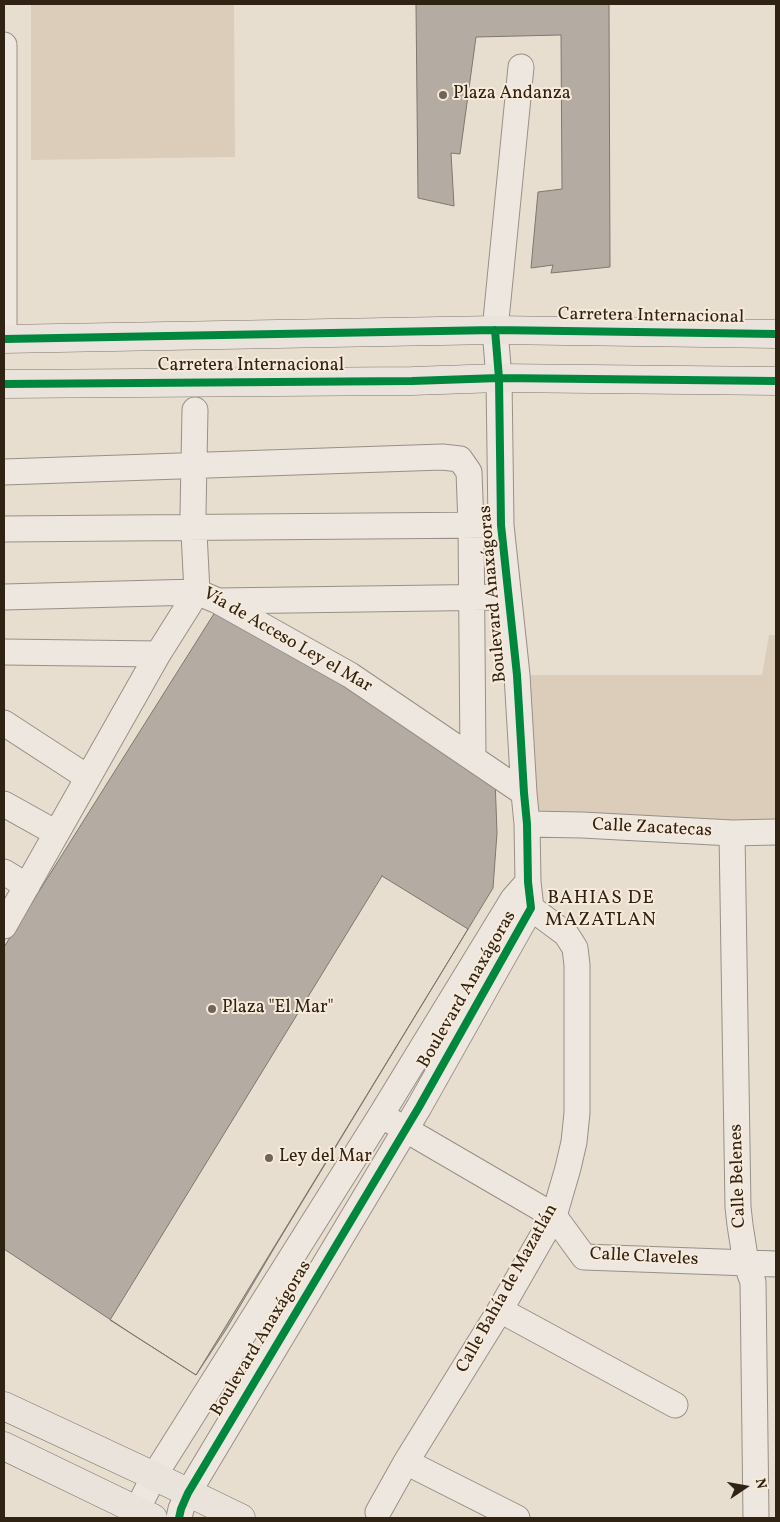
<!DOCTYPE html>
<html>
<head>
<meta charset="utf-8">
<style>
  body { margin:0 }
  #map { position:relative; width:780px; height:1522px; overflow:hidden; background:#e8ded0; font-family:Vollkorn,serif }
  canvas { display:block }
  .frame { position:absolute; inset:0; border:5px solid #302314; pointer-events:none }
  .north { position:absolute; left:720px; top:1462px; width:50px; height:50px; -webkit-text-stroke:4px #f7eada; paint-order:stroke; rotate:78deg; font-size:14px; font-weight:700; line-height:20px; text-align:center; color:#302314 }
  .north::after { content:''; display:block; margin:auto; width:18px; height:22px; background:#302314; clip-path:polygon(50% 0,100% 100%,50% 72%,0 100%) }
</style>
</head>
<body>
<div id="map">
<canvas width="780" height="1522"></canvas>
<div class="frame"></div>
<div class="north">N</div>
</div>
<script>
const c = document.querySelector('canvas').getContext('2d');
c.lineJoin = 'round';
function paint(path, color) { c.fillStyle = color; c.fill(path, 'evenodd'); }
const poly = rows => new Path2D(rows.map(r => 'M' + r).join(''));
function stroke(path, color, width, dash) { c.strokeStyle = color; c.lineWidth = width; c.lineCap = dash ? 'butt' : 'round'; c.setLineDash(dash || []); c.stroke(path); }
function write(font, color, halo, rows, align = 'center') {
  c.font = font + ' Vollkorn,serif'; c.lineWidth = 4; c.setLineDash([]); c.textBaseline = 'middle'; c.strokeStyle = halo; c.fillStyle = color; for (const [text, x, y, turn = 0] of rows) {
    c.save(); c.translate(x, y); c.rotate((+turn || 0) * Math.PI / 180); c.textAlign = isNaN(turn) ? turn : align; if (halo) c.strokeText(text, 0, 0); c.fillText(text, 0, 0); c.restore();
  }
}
paint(poly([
  [31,4,234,4,235,157,31,160],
  [769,635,776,635,776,832,527,824,517,675,762,675]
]), '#dbcdba');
const building = poly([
  [416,4,609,4,610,267,551,273,553,265,531,268,538,192,562,189,561,35,476,37,460,154,451,153,454,206,418,198,416,4],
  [217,609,348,684,495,778,497,833,493,888,276,1245,227,1328,196,1375,132,1334,4,1249,4,947,217,609],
  [382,876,468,929,196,1375,110,1320,382,876]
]);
paint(building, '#b4aca2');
stroke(building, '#7e776e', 1);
const minor = poly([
  [4,45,4,339],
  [195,410,193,513,197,592,218,601,350,675,524,793],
  [4,472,442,457,460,459,469,472,471,525,473,758],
  [4,529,488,525],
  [4,597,197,592],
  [218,601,508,597],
  [4,652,158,654],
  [4,723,87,777],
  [4,804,56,833],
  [527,824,582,825,732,833,776,832],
  [732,833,738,1207,740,1225,746,1263,753,1282,756,1518],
  [4,872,27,886],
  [4,926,158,654,197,592],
  [391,1121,554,1216,584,1257,776,1264],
  [500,1310,675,1405],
  [406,1462,517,1518],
  [378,1512,406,1462,500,1310,554,1216,568,1168,574,1142,577,1113,577,965,575,948,566,934,531,908,517,901],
  [133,1518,154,1476,381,1115,513,899,528,882],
  [179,1518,181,1509,188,1493,419,1107,531,908,528,882,527,824,524,793,517,675,501,525,499,378,495,330,521,67]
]);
const major = poly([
  [4,339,495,330,776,334],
  [4,384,412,381,499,378,776,381],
  [4,1406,154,1476,241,1518],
  [4,1446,153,1518]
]);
stroke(minor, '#989086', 27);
stroke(major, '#7e776e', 29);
stroke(minor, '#ede7e0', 25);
stroke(major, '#eae3db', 28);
stroke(poly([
  [4,339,495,330,776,334],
  [4,384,412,381,499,378,776,381],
  [179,1518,181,1509,188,1493,419,1107,531,908,528,882,527,824,524,793,517,675,501,525,499,378,495,330]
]), '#00873e', 8);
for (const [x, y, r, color] of [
  [443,95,5,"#706456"],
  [212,1009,5,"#706456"],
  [269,1158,5,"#706456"]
]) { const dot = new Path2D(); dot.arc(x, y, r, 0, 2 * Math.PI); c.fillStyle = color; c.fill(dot); stroke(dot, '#f7eada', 2); }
write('18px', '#302314', '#f7eada', [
  ["Plaza Andanza",453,95],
  ["Plaza \"El Mar\"",222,1009],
  ["Ley del Mar",279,1158]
], 'left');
write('18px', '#302314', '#f7eada', [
  ["Carretera Internacional",651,317,1],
  ["Carretera Internacional",251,367],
  ["Boulevard Anaxágoras",494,594,-95],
  ["Vía de Acceso Ley el Mar",287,641,30],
  ["Calle Zacatecas",652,829,3],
  ["Boulevard Anaxágoras",468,990,-60],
  ["Calle Belenes",739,1176,-92],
  ["Calle Claveles",644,1258,3],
  ["Calle Bahía de Mazatlán",508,1289,-61],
  ["Boulevard Anaxágoras",262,1339,-59]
]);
c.letterSpacing = '1px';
write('19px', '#302314', '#f7eada', [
  ["BAHIAS DE",601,900],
  ["MAZATLAN",601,922]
]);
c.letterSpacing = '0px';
</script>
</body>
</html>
